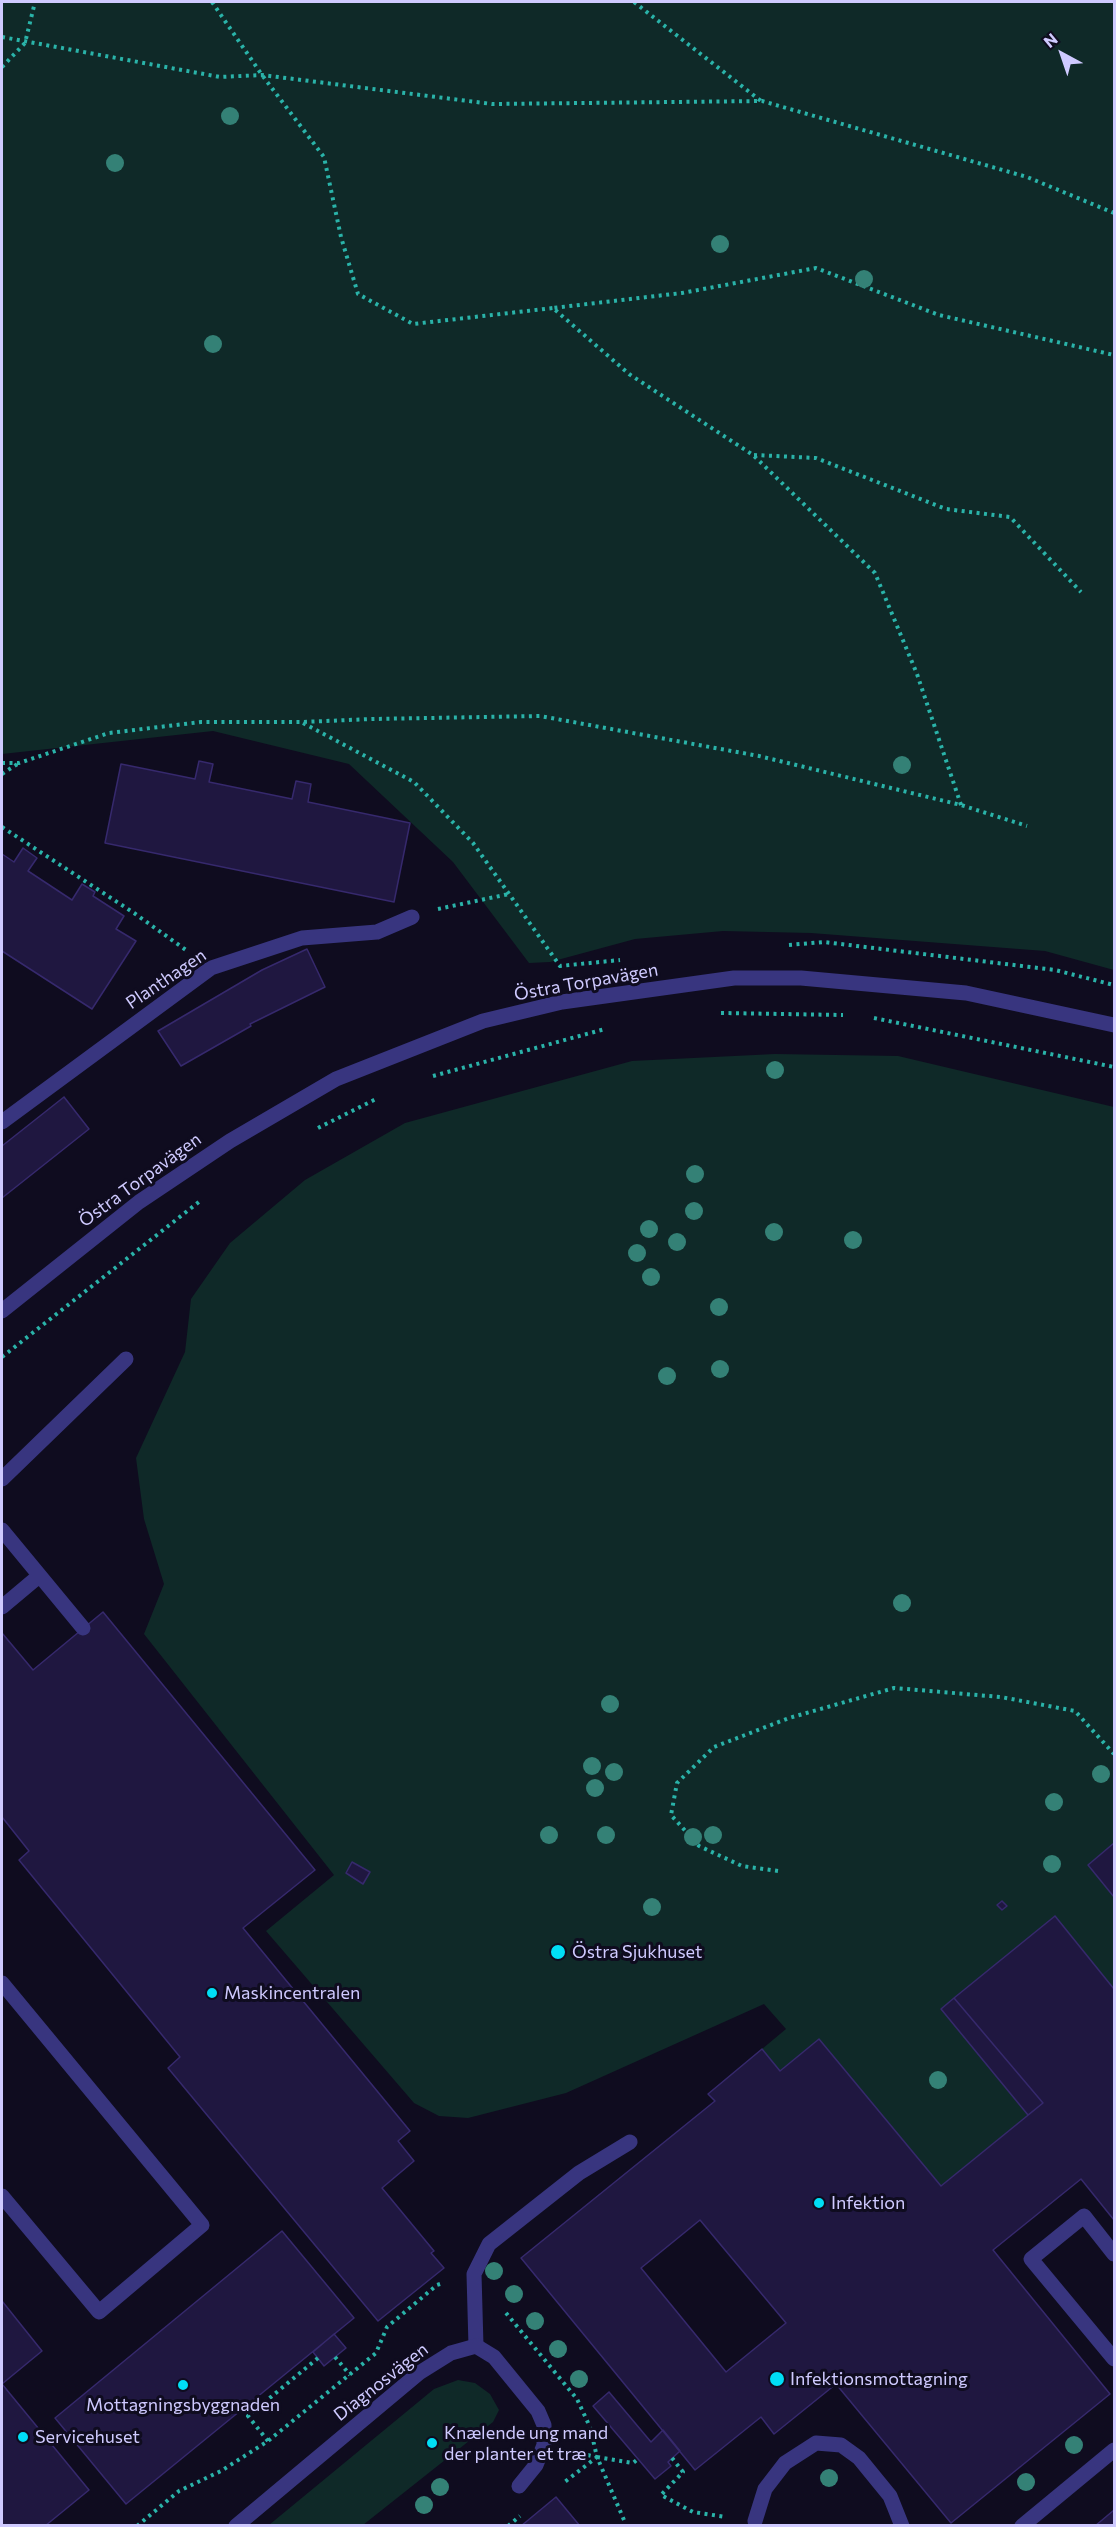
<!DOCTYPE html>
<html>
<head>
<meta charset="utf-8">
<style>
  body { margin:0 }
  #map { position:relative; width:1116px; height:2527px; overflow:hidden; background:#0f0c1f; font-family:Commissioner,sans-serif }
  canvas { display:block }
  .frame { position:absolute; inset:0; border:3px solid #cfcaff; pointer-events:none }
  .north { position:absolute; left:1032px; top:24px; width:60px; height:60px; -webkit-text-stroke:4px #0f0c1f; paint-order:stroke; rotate:320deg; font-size:16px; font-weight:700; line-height:24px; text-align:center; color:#cfcaff }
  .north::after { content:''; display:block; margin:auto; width:21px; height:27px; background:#cfcaff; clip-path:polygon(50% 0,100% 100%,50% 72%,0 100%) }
</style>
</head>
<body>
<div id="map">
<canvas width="1116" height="2527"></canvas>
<div class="frame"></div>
<div class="north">N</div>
</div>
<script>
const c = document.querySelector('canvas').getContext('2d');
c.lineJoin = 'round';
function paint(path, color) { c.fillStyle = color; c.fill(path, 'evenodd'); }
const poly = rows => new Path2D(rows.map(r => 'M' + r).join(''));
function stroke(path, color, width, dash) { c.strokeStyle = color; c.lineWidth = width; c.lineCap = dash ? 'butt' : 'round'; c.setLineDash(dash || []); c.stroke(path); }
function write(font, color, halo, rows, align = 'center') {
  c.font = font + ' Commissioner,sans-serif'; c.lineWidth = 6; c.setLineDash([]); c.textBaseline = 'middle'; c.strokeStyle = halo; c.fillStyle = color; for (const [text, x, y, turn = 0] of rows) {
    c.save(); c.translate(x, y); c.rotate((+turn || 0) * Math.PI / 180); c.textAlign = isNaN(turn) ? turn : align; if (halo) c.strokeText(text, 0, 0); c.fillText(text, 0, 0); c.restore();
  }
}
paint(poly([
  [2,2,1114,2,1114,970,1045,951,811,933,723,931,635,939,550,962,529,963,453,862,349,764,213,731,2,754],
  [775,1054,898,1056,1114,1107,1114,1843,1088,1865,1114,1897,1114,1989,1055,1916,941,2009,1028,2115,941,2186,819,2039,780,2071,762,2049,786,2029,764,2004,566,2093,468,2118,439,2116,414,2103,266,1931,334,1875,144,1634,164,1584,144,1519,136,1458,185,1352,191,1299,230,1243,305,1180,405,1123,632,1061],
  [458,2380,475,2383,490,2394,499,2410,493,2422,363,2525,269,2525,434,2389]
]), '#0f2928');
const building = poly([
  [199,761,213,764,209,782,292,799,296,781,311,784,308,802,410,823,394,902,105,843,121,764,195,779,199,761],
  [23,848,37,858,28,871,72,900,82,884,95,892,93,896,124,916,116,929,136,941,92,1009,2,951,2,854,14,862,23,848],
  [307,949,325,987,250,1024,251,1026,181,1066,158,1031,262,970,307,949],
  [64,1097,89,1129,2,1198,2,1146,64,1097],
  [103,1612,315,1870,243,1928,410,2131,398,2141,414,2161,382,2188,434,2251,431,2253,444,2268,378,2321,168,2068,180,2057,19,1860,29,1851,2,1817,2,1633,33,1670,103,1612],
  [1114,1843,1114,1897,1088,1865,1114,1843],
  [352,1862,370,1872,363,1884,346,1873,352,1862],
  [1002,1901,1007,1906,1002,1910,997,1905,1002,1901],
  [1055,1916,1114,1989,1114,2220,1081,2179,993,2250,1110,2394,951,2523,836,2384,774,2434,761,2417,695,2470,521,2258,715,2101,708,2094,762,2049,780,2071,819,2039,941,2186,1043,2103,954,1998,1055,1916],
  [700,2220,786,2323,726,2372,641,2268,700,2220],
  [954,1998,1043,2103,1028,2115,941,2009,954,1998],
  [282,2231,354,2318,126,2504,55,2418,282,2231],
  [2,2301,42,2351,2,2384,2,2301],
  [334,2334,346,2348,324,2366,313,2352,334,2334],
  [2,2384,89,2490,45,2526,2,2526,2,2384],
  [609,2392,651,2442,663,2430,680,2451,668,2462,671,2466,655,2479,593,2406,609,2392],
  [556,2497,580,2526,521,2526,556,2497],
  [1114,2510,1114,2526,1095,2526,1114,2510]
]);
paint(building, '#1f1740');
stroke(building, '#36296d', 1.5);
stroke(poly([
  [212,2,262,75,324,157,341,237,358,294,413,324,553,308],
  [634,2,761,101],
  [2,37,220,77,262,75,492,104,762,101,1027,177,1114,213],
  [2,67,25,43,35,2],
  [754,455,816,458,946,509,1010,517,1081,592],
  [303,723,414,782,473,843,560,966,620,960],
  [2,763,19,763,109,733,201,722,302,722,372,719,540,716,759,756,961,805,1027,826],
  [2,774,19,763],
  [961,805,917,674,875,573,753,455,629,374,553,308,682,293,816,268,939,315,1114,355],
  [2,827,134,913,186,950],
  [438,909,509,894],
  [789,945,824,942,1055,970,1114,985],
  [721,1013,843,1015],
  [874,1018,1114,1067],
  [433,1076,605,1029],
  [318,1128,376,1099],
  [2,1357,200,1201],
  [778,1871,742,1866,699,1846,671,1815,677,1783,714,1747,789,1718,894,1688,1001,1697,1075,1711,1114,1754],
  [506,2313,577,2399,590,2427,597,2457,562,2484],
  [335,2357,350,2375],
  [268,2441,248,2416,318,2358],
  [573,2452,597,2457,624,2520,624,2526],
  [597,2457,633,2463,638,2459],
  [672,2458,683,2472,661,2495,693,2512,726,2517],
  [137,2526,179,2491,221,2471,268,2441,376,2353,387,2327,437,2285,443,2283],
  [508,2526,520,2516]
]), '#2ab3a9', 4, [3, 4.5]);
stroke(poly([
  [2,1122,211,968,302,938,377,932,412,917],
  [2,1479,126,1359],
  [2,1530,83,1628],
  [2,1607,39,1576],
  [2,1983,202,2225,99,2312,2,2196],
  [1114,2254,1084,2216,1031,2259,1114,2359],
  [476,2346,474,2274,489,2244,579,2173,630,2142],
  [755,2521,765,2489,785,2463,816,2443,841,2445,859,2458,890,2496,902,2526],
  [1022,2526,1114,2450]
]), '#38357f', 15);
stroke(poly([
  [236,2526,419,2373,451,2353,476,2346,494,2357,538,2411,544,2425,544,2445,536,2465,519,2486]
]), '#38357f', 15);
stroke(poly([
  [2,1311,139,1202,230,1141,336,1079,483,1021,562,1002,734,978,801,978,966,993,1114,1025]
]), '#38357f', 15);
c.fillStyle = '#348176';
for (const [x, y] of [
  [230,116],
  [115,163],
  [720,244],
  [864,279],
  [213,344],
  [902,765],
  [775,1070],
  [695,1174],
  [694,1211],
  [649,1229],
  [774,1232],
  [853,1240],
  [677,1242],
  [637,1253],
  [651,1277],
  [719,1307],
  [720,1369],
  [667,1376],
  [902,1603],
  [610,1704],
  [592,1766],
  [614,1772],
  [1101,1774],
  [595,1788],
  [1054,1802],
  [549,1835],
  [606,1835],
  [713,1835],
  [693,1837],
  [1052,1864],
  [652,1907],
  [938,2080],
  [494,2271],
  [514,2294],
  [535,2321],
  [558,2349],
  [579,2379],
  [1074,2445],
  [829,2478],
  [1026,2482],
  [440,2487],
  [424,2505]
]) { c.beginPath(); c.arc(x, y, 9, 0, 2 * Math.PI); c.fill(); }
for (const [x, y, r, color] of [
  [558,1952,8,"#00def5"],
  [212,1993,6,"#00def5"],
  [819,2203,6,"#00def5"],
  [777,2379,8,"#00def5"],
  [183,2385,6,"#00def5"],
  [23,2437,6,"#00def5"],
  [432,2443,6,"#00def5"]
]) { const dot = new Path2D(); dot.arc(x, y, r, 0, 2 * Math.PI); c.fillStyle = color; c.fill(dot); stroke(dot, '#0f0c1f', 2); }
write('18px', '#cfcaff', '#0f0c1f', [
  ["Planthagen",166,979,-34],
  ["Östra Torpavägen",586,982,-10],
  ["Östra Torpavägen",140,1180,-36],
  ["Diagnosvägen",381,2382,-38]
]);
write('18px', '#cfcaff', '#0f0c1f', [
  ["Östra Sjukhuset",572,1952],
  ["Maskincentralen",224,1993],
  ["Infektion",831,2203],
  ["Infektionsmottagning",790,2379],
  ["Mottagningsbyggnaden",183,2405,"center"],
  ["Knælende ung mand",444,2433],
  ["der planter et træ",444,2454],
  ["Servicehuset",35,2437]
], 'left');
</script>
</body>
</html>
